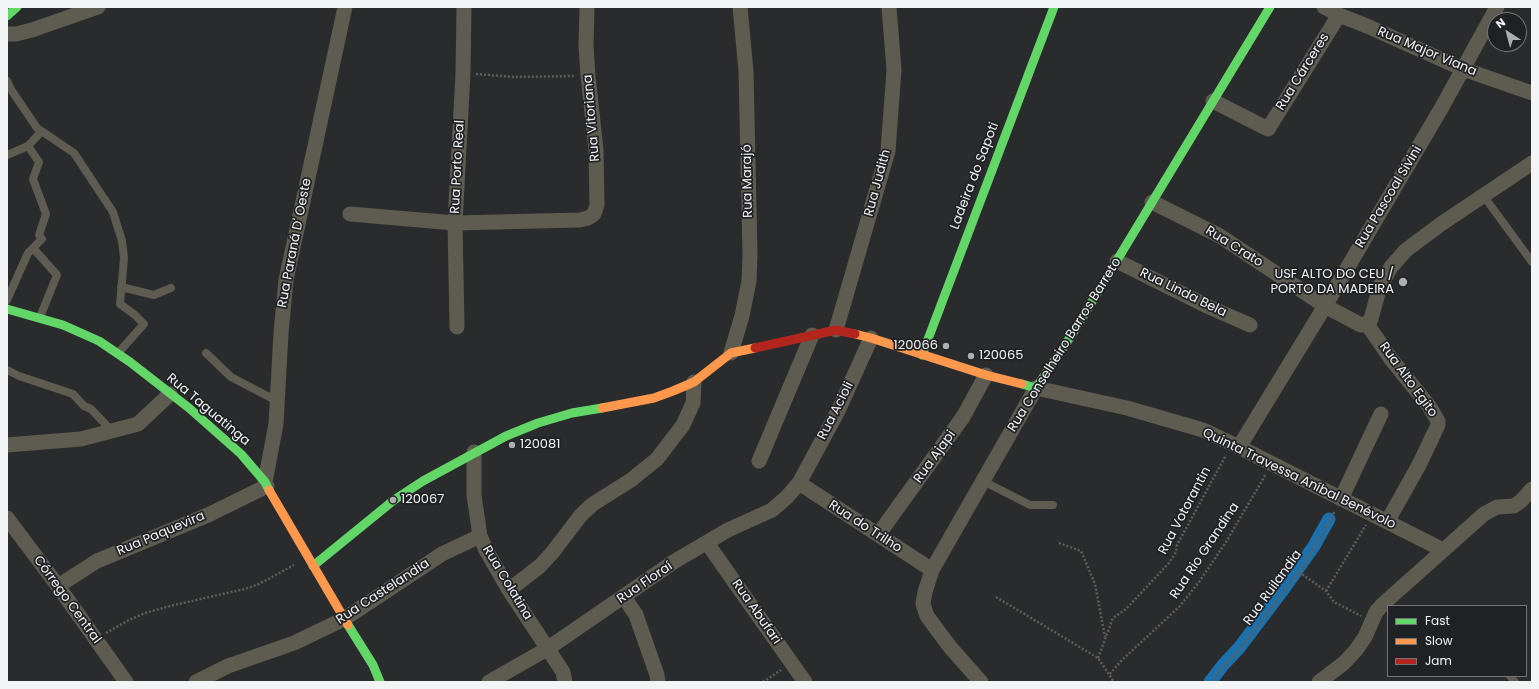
<!DOCTYPE html>
<html>
<head>
<meta charset="utf-8">
<style>
  body { margin:0 }
  #map { position:relative; width:1539px; height:689px; overflow:hidden; background:#2a2b2d; font-family:Poppins,sans-serif }
  canvas { display:block }
  .frame { position:absolute; inset:0; border:8px solid #f3f4f6; pointer-events:none }
  .legend { position:absolute; left:1387px; top:605px; width:140px; height:72px; box-sizing:border-box; background:#202124; border:1px solid #747578; margin:0; padding:5px 7px; list-style:none; font-size:12px; color:#f3f4f6 }
  .legend li { display:flex; align-items:center; gap:8px; height:20px }
  .legend b { width:20px; border:1px solid #747578 }
  .north { position:absolute; left:1487px; top:12px; width:40px; height:40px; box-sizing:border-box; background:#202124; border:1px solid #747578; border-radius:50%; rotate:324deg; font-size:11px; font-weight:700; line-height:16px; text-align:center; color:#f3f4f6 }
  .north::after { content:''; display:block; margin:auto; width:14px; height:18px; background:#adaeb0; clip-path:polygon(50% 0,100% 100%,50% 72%,0 100%) }
</style>
</head>
<body>
<div id="map">
<canvas width="1539" height="689"></canvas>
<div class="frame"></div>
<ul class="legend">
<li><b style="height:5px;background:#63d668"></b>Fast</li>
<li><b style="height:5px;background:#ff974d"></b>Slow</li>
<li><b style="height:5px;background:#b3261e"></b>Jam</li>
</ul>
<div class="north">N</div>
</div>
<script>
const c = document.querySelector('canvas').getContext('2d');
c.lineJoin = 'round';
const poly = rows => new Path2D(rows.map(r => 'M' + r).join(''));
function stroke(path, color, width, dash) { c.strokeStyle = color; c.lineWidth = width; c.lineCap = dash ? 'butt' : 'round'; c.setLineDash(dash || []); c.stroke(path); }
function write(font, color, halo, rows, align = 'center') {
  c.font = font + ' Poppins,sans-serif'; c.lineWidth = 3.5; c.setLineDash([]); c.textBaseline = 'middle'; c.strokeStyle = halo; c.fillStyle = color; for (const [text, x, y, turn = 0] of rows) {
    c.save(); c.translate(x, y); c.rotate((+turn || 0) * Math.PI / 180); c.textAlign = isNaN(turn) ? turn : align; if (halo) c.strokeText(text, 0, 0); c.fillText(text, 0, 0); c.restore();
  }
}
stroke(poly([
  [1210,682,1223,665,1239,648,1285,587,1314,546,1329,519]
]), '#1c70ab', 13);
stroke(poly([
  [476,74,514,77,575,76],
  [1059,543,1081,551,1095,584,1105,637],
  [1299,572,1326,591,1334,602,1361,616],
  [1326,591,1366,525],
  [996,597,1098,658,1114,682],
  [106,633,129,620,145,613,174,605,245,589,259,584,294,565],
  [1098,658,1113,618,1126,609,1169,563,1176,552,1177,545,1226,455],
  [1110,674,1122,660,1180,606,1199,582,1226,542,1266,474],
  [763,682,781,670],
  [1212,682,1218,673,1242,647,1305,564,1335,511]
]), '#605e58', 2.5, [2, 2]);
stroke(poly([
  [7,81,12,91,37,128,74,153,113,212,122,241,124,258,120,304,135,315,144,324,119,352],
  [7,155,28,146,41,132],
  [1483,195,1532,262],
  [33,248,57,275,40,317],
  [121,287,154,295,171,288],
  [7,300,28,253,42,239,39,235,46,214,33,179,39,162,28,146],
  [206,353,231,377,277,401],
  [7,370,19,376,73,394,84,406,91,409,112,431],
  [983,481,1030,505,1053,505],
  [1510,676,1515,682]
]), '#5e5b50', 8);
stroke(poly([
  [1324,7,1339,15,1367,26,1463,69,1532,93],
  [7,34,16,34,32,30,98,7],
  [1213,101,1268,129,1339,15],
  [1152,202,1220,236,1325,306,1361,325,1367,324,1371,319,1380,286,1391,267,1406,250,1441,224,1532,163],
  [350,214,455,223,580,220,588,218,594,214,597,205,596,150,588,76,586,46,587,7],
  [1117,261,1209,307,1250,325],
  [1367,324,1391,359,1429,406,1438,421,1438,425,1419,465,1387,522],
  [457,327,455,223,463,73,464,7],
  [836,330,888,151,894,70,889,7],
  [731,353,742,316,749,281,750,255,746,71,740,7],
  [7,445,81,439,138,424,170,394],
  [1239,447,1325,306,1442,107,1497,7],
  [474,452,474,495,480,536,486,550,509,590,563,672,565,682],
  [759,461,812,335],
  [265,482,276,424,281,333,286,280,345,7],
  [799,483,932,570],
  [1341,499,1381,414],
  [7,518,58,586,126,682],
  [878,535,963,417,986,375],
  [707,543,805,682],
  [58,586,97,561,208,515,267,486],
  [509,590,540,566,552,553,581,515,593,504,631,480,657,459,683,425,693,403,694,382],
  [624,597,636,615,657,675,658,682],
  [196,682,228,666,294,643,344,619,442,554,480,536],
  [489,682,547,649,675,561,728,530,772,510,787,497,799,483,838,411,871,338],
  [981,682,950,647,927,616,923,604,925,592,932,570,1036,388,1127,408,1203,430,1239,447,1443,550],
  [1319,682,1344,663,1356,650,1365,637,1376,612,1383,604,1484,514,1497,507,1514,506,1521,501,1532,489]
]), '#5e5b50', 15);
stroke(poly([
  [7,16,17,7],
  [7,309,63,325,99,341,130,362,189,408,241,454,265,482,269,490],
  [922,355,1054,7],
  [1022,384,1036,388,1073,333,1270,7],
  [313,566,394,500,423,481,506,436,538,423,572,413,602,408],
  [348,625,373,665,380,682]
]), '#63d668', 9);
stroke(poly([
  [855,334,871,338,986,375,1022,384],
  [602,408,654,398,673,391,694,382,731,353,755,348],
  [269,490,348,625]
]), '#ff974d', 9);
stroke(poly([
  [755,348,836,330,855,334]
]), '#b3261e', 9);
for (const [x, y, r, color] of [
  [1403,282,5,"#adaeb0"],
  [946,346,4,"#adaeb0"],
  [971,356,4,"#adaeb0"],
  [512,445,4,"#adaeb0"],
  [393,500,4,"#adaeb0"]
]) { const dot = new Path2D(); dot.arc(x, y, r, 0, 2 * Math.PI); c.fillStyle = color; c.fill(dot); stroke(dot, '#202124', 1.5); }
write('13px', '#f3f4f6', '#202124', [
  ["Rua Major Viana",1427,52,23],
  ["Rua Cárceres",1303,72,-58],
  ["Rua Vitoriana",592,118,-95],
  ["Rua Porto Real",458,167,-87],
  ["Ladeira do Sapoti",975,176,-69],
  ["Rua Marajó",748,181,-91],
  ["Rua Judith",878,183,-75],
  ["Rua Pascoal Sivini",1389,197,-59],
  ["Rua Paraná D' Oeste",295,243,-79],
  ["Rua Crato",1234,247,32],
  ["Rua Linda Bela",1183,293,26],
  ["Rua Conselheiro Barros Barreto",1065,345,-58],
  ["Rua Alto Egito",1408,380,54],
  ["Rua Taguatinga",208,410,40],
  ["Rua Acioli",836,411,-63],
  ["Rua Ajapi",935,457,-54],
  ["Quinta Travessa Aníbal Benévolo",1299,479,26],
  ["Rua Votorantin",1185,511,-62],
  ["Rua do Trilho",865,527,33],
  ["Rua Paquevira",161,534,-23],
  ["Rua Rio Grandina",1205,551,-56],
  ["Rua Colatina",507,583,59],
  ["Rua Floraí",645,583,-34],
  ["Rua Ruilandia",1273,588,-54],
  ["Rua Castelandia",383,592,-33],
  ["Córrego Central",67,600,54],
  ["Rua Abufari",756,612,55]
]);
write('13px', '#f3f4f6', '#202124', [
  ["USF ALTO DO CEU /",1394,275,"right"],
  ["PORTO DA MADEIRA",1394,290,"right"],
  ["120066",938,346,"right"],
  ["120065",979,356],
  ["120081",520,445],
  ["120067",401,500]
], 'left');
</script>
</body>
</html>
